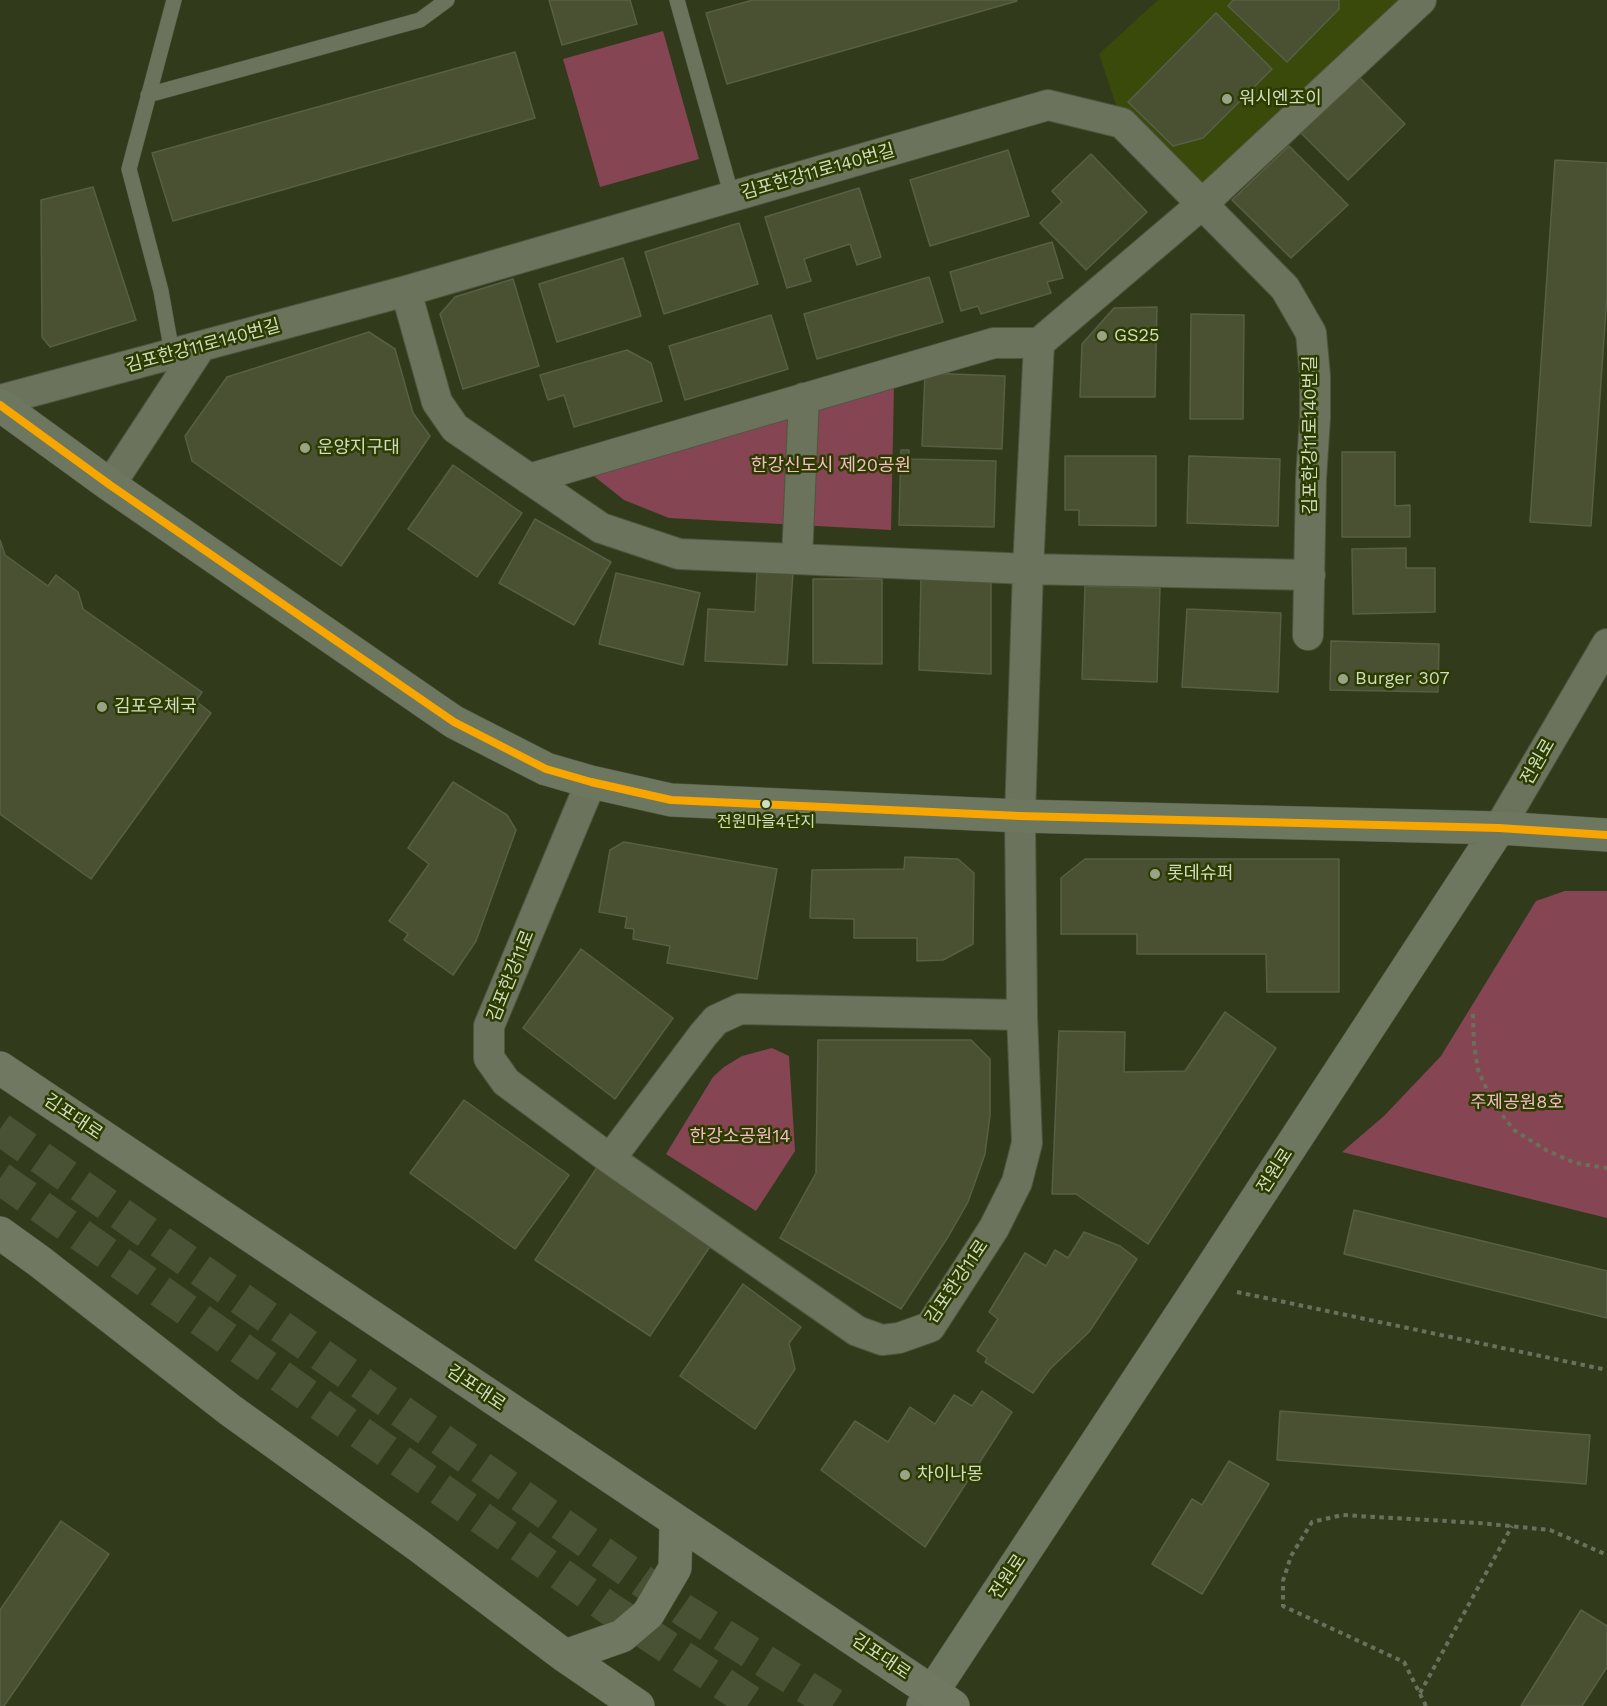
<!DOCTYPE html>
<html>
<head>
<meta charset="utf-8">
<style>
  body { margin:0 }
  canvas { display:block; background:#313a1b }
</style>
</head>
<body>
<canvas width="1607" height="1706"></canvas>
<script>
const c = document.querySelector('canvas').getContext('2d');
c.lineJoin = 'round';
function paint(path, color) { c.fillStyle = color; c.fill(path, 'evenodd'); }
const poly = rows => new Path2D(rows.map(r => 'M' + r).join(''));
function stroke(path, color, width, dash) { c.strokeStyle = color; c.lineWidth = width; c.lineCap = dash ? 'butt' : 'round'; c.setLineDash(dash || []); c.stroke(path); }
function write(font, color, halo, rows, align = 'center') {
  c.font = font + ' "Work Sans","Noto Sans KR",sans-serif'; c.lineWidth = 5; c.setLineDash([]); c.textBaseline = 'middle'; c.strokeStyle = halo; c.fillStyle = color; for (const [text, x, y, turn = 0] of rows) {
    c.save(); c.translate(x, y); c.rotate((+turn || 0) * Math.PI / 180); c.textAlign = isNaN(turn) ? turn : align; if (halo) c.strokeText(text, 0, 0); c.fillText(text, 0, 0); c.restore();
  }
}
paint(poly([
  [1158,0,1422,0,1201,205,1122,123,1099,54]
]), '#394a0b');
paint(poly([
  [663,31,699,159,600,187,563,59],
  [894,386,891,530,669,518,624,500,590,473],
  [1565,891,1607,891,1607,1218,1342,1152,1384,1116,1441,1056,1536,901],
  [772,1048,789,1056,795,1151,756,1211,666,1154,713,1077,724,1067,742,1056]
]), '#854552');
const building = poly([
  [549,0,630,0,637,24,562,45,549,0],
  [753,0,1016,0,1017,1,727,84,706,13,753,0],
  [1233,0,1339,0,1339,9,1287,62,1228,6,1233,0],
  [1216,13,1272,69,1203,138,1173,146,1128,102,1216,13],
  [515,52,535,118,173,221,152,153,515,52],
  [1359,77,1405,124,1348,180,1301,133,1359,77],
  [1289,146,1348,205,1291,258,1232,200,1289,146],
  [1008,150,1029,216,930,246,910,180,1008,150],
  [1091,154,1147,212,1086,270,1040,223,1062,202,1052,191,1091,154],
  [1555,160,1607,163,1607,295,1591,526,1530,522,1555,160],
  [93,187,136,320,50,347,42,337,41,200,93,187],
  [859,188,881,257,857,265,850,244,804,259,811,281,787,288,765,217,859,188],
  [739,223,758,284,664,314,645,252,739,223],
  [1052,242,1063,278,1047,282,1051,293,981,314,978,306,961,311,950,272,1052,242],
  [623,258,641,316,557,342,539,284,623,258],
  [929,277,943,322,817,359,804,314,929,277],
  [513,279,539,366,463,389,440,314,455,297,513,279],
  [1157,307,1155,397,1080,397,1082,344,1114,308,1157,307],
  [1191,314,1244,315,1243,419,1190,419,1191,314],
  [771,315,788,369,685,400,669,346,771,315],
  [369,332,395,349,413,413,430,436,341,566,192,461,185,436,227,377,369,332],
  [627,350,651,363,662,401,574,427,564,395,548,400,540,375,627,350],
  [925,373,1005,376,1002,449,922,446,925,373],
  [901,450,909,450,909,459,996,461,994,527,899,525,901,450],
  [1342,452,1395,452,1395,506,1410,505,1410,537,1342,537,1342,452],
  [1065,456,1156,456,1156,526,1079,525,1079,510,1065,510,1065,456],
  [1189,456,1280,459,1278,526,1187,523,1189,456],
  [453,465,522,513,477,577,408,529,453,465],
  [535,519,611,562,574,625,499,583,535,519],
  [0,540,5,555,48,586,56,575,78,592,83,609,202,692,196,701,211,713,91,879,0,814,0,540],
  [1406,548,1406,568,1435,568,1435,612,1353,614,1352,549,1406,548],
  [757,570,793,572,787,665,705,661,708,609,755,612,757,570],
  [616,573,700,593,683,665,599,644,616,573],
  [921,578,991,580,991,674,919,670,921,578],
  [813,579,882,579,882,664,813,663,813,579],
  [1085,586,1160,588,1157,682,1082,679,1085,586],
  [1187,609,1281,613,1278,692,1182,687,1187,609],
  [1331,641,1439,644,1438,692,1330,690,1331,641],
  [453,782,507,815,516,830,476,941,453,975,404,940,408,934,389,921,429,864,408,848,453,782],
  [624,842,777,869,757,979,667,963,670,946,633,939,634,929,625,928,627,917,599,912,610,850,624,842],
  [905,857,958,859,974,873,973,944,943,960,917,961,917,938,854,938,854,919,810,918,812,870,904,869,905,857],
  [1085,859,1339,859,1339,992,1267,992,1266,954,1137,954,1137,934,1061,934,1061,878,1085,859],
  [581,949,673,1018,615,1099,523,1028,581,949],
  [1225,1012,1276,1048,1148,1244,1076,1194,1052,1194,1059,1031,1125,1032,1124,1072,1185,1071,1225,1012],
  [818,1040,971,1040,990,1059,990,1115,985,1154,968,1202,948,1237,901,1309,780,1238,816,1173,818,1040],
  [464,1100,569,1175,515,1249,410,1173,464,1100],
  [598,1166,713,1242,650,1336,535,1260,598,1166],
  [1354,1210,1607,1271,1607,1318,1344,1254,1354,1210],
  [1084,1232,1120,1246,1137,1259,1089,1332,1050,1369,1033,1393,985,1362,987,1358,977,1351,998,1319,989,1312,1025,1253,1046,1266,1055,1250,1068,1258,1084,1232],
  [743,1284,801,1327,789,1343,795,1369,755,1429,680,1376,743,1284],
  [982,1391,1012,1412,925,1547,821,1470,855,1421,888,1442,910,1407,935,1424,954,1395,972,1406,982,1391],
  [1280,1411,1590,1435,1586,1484,1277,1460,1280,1411],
  [1229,1461,1269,1484,1202,1594,1152,1564,1192,1499,1202,1505,1229,1461],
  [61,1521,109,1554,4,1706,0,1706,0,1610,61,1521],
  [1581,1610,1607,1626,1607,1667,1582,1706,1521,1706,1581,1610]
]);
paint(building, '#495132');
stroke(building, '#575f46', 1.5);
stroke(poly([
  [0,1129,685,1611,836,1706],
  [0,1178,610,1609,757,1706]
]), '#495234', 33, [33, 16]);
const lane = poly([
  [677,0,732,197],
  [148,95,420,20,447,0],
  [172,353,161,291,129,169,174,0]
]);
const street = poly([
  [406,291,437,402,455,428,601,528,679,554,1028,569,1310,575],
  [0,400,406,291,1048,105,1122,123,1285,288,1311,333,1315,376,1315,418,1311,479,1308,635],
  [529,479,994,343,1039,343],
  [110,485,201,346],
  [797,558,804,398],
  [591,782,489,1026,489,1058,506,1082,610,1159,703,1035,716,1020,740,1009,1022,1015,1020,816,1028,569,1039,343,1201,205,1421,0],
  [1499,828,1607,644],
  [610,1159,857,1331,882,1340,899,1338,930,1327,994,1228,1017,1182,1027,1143,1022,1015]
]);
const secondary = poly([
  [0,405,110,485,454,722,546,769,591,782,671,800,1020,816,1499,828,1607,835],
  [923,1706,1201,1284,1499,828]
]);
const primary = poly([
  [0,1068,953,1706],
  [0,1233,39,1261,230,1410,419,1546,565,1656,638,1706],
  [565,1656,622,1636,648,1614,675,1568,676,1522]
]);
stroke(lane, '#4e563d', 16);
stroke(street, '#4e563d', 32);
stroke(secondary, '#4e563d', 34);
stroke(primary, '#4e563d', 34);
stroke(poly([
  [1473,1014,1474,1045,1478,1070,1493,1103,1514,1130,1546,1150,1575,1163,1607,1168],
  [1237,1292,1607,1370],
  [1420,1693,1512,1526],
  [1426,1706,1404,1662,1283,1606,1283,1581,1291,1556,1312,1522,1342,1515,1479,1523,1550,1530,1607,1555]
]), '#6a705c', 4, [4.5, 4.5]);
stroke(lane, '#6c735d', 15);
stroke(street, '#6c735d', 30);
stroke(secondary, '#6d765f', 33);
stroke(primary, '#707861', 33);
stroke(poly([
  [0,405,110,485,454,722,546,769,591,782,671,800,1020,816,1499,828,1607,835]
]), '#f7a600', 8);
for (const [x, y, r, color] of [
  [1227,99,6,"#99a486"],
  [1102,336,6,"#99a486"],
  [305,448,6,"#99a486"],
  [1343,679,6,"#99a486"],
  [102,707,6,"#99a486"],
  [766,804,5,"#d1ddbf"],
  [1155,874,6,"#99a486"],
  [905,1475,6,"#99a486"]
]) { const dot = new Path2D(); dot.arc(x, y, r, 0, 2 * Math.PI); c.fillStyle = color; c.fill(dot); stroke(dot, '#2c3c01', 2); }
write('16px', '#d1ddbf', '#2c3c01', [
  ["전원마을4단지",766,822]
]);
write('18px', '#d1ddbf', '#2c3c01', [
  ["워시엔조이",1239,99],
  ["GS25",1114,336],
  ["운양지구대",317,448],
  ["Burger 307",1355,679],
  ["김포우체국",114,707],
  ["롯데슈퍼",1167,874],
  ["차이나몽",917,1475]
], 'left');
write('18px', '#d1ddbf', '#2c3c01', [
  ["김포한강11로140번길",818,172,-16],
  ["김포한강11로140번길",203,346,-15],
  ["김포한강11로140번길",1311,435,-90],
  ["전원로",1538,762,-60],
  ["김포한강11로",511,976,-68],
  ["김포대로",73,1117,34],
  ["전원로",1275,1171,-57],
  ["김포한강11로",957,1282,-56],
  ["김포대로",476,1388,34],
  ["전원로",1008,1577,-56],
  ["김포대로",881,1657,34]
]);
write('18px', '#f7bbc7', '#2c3c01', [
  ["한강신도시 제20공원",831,466],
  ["주제공원8호",1517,1103],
  ["한강소공원14",740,1137]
]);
</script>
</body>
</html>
